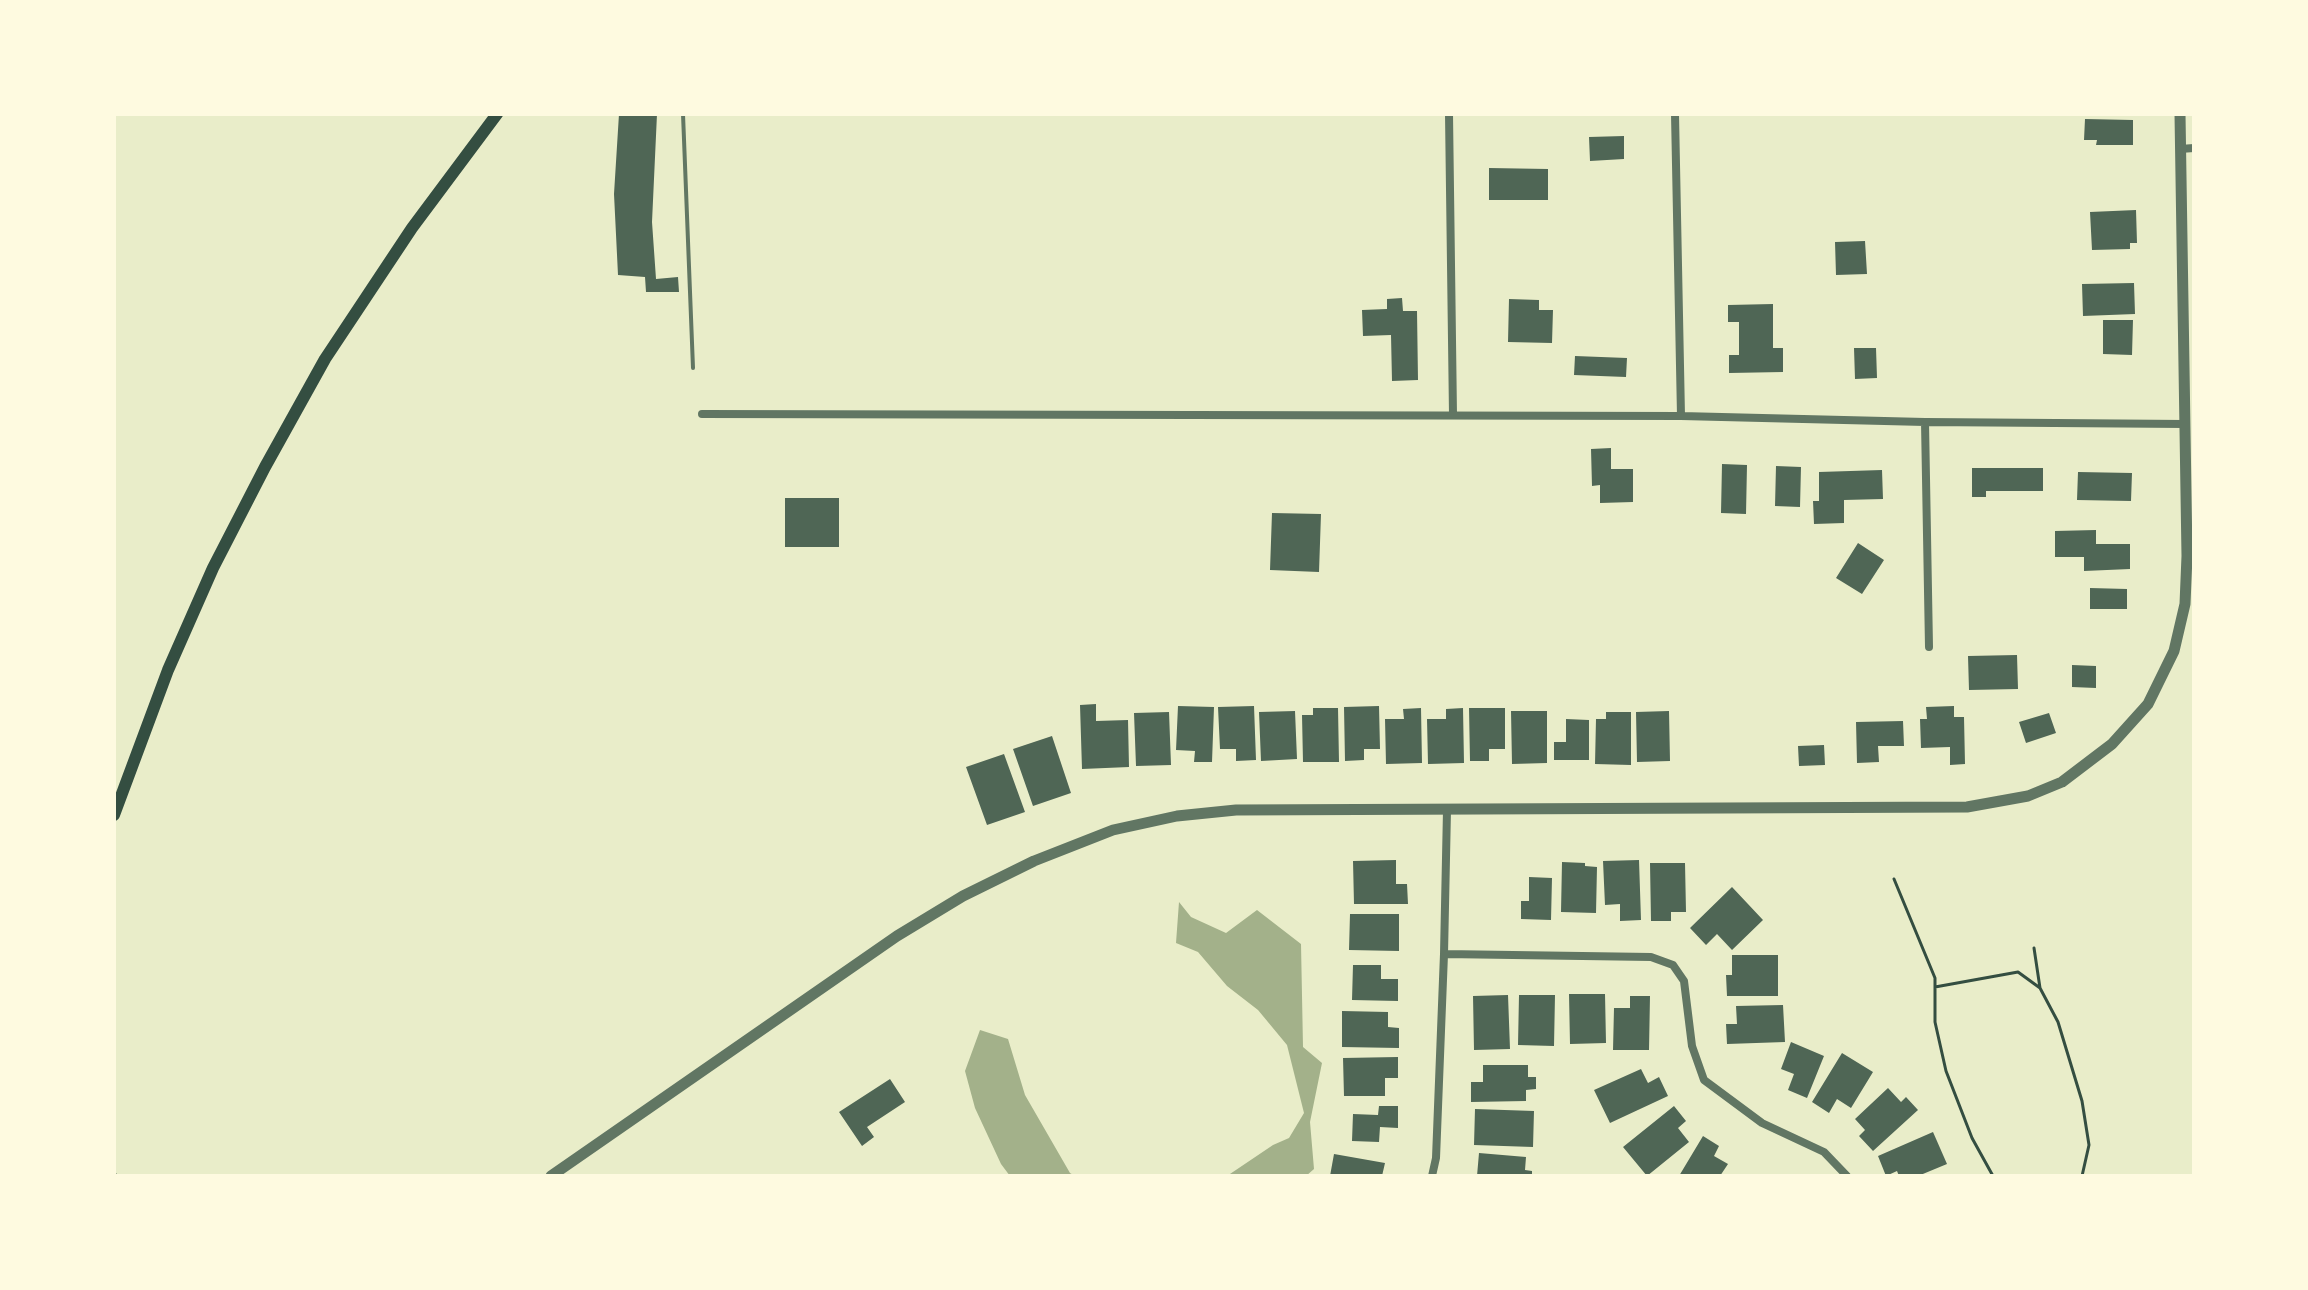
<!DOCTYPE html>
<html>
<head>
<meta charset="utf-8">
<style>
  body { margin:0 }
  #map { position:relative; width:2308px; height:1290px; overflow:hidden; background:#e9edc9; font-family:"Noto Sans",sans-serif }
  canvas { display:block }
  .frame { position:absolute; inset:0; border:116px solid #fefae0; pointer-events:none }
</style>
</head>
<body>
<div id="map">
<canvas width="2308" height="1290"></canvas>
<div class="frame"></div>
</div>
<script>
const c = document.querySelector('canvas').getContext('2d');
c.lineJoin = 'round';
function paint(path, color) { c.fillStyle = color; c.fill(path, 'evenodd'); }
const poly = rows => new Path2D(rows.map(r => 'M' + r).join(''));
function stroke(path, color, width, dash) { c.strokeStyle = color; c.lineWidth = width; c.lineCap = dash ? 'butt' : 'round'; c.setLineDash(dash || []); c.stroke(path); }
paint(poly([
  [1179,902,1191,917,1226,933,1257,910,1301,944,1303,1047,1322,1063,1310,1122,1314,1169,1306,1176,1227,1176,1273,1145,1289,1138,1304,1113,1287,1045,1258,1010,1227,986,1198,952,1176,943],
  [980,1030,1008,1039,1025,1095,1070,1173,1075,1176,1010,1176,1001,1164,975,1108,965,1071]
]), '#a3b18a');
paint(poly([
  [619,114,657,114,652,222,656,279,678,277,679,292,646,292,645,277,618,275,614,194],
  [2085,119,2133,120,2133,145,2096,145,2097,140,2084,140],
  [1624,136,1624,159,1590,161,1589,137],
  [1489,168,1548,169,1548,200,1489,200],
  [2136,210,2137,243,2130,243,2130,249,2092,250,2090,212],
  [1865,241,1867,274,1836,275,1835,242],
  [2134,283,2135,314,2083,316,2082,284],
  [1402,298,1403,311,1417,311,1418,380,1392,381,1391,335,1363,336,1362,310,1387,309,1387,299],
  [1509,299,1539,300,1539,310,1553,310,1552,343,1508,342],
  [1773,304,1773,348,1783,348,1783,372,1729,373,1729,355,1739,355,1739,322,1728,322,1728,305],
  [2103,320,2133,320,2132,355,2103,354],
  [1854,348,1876,348,1877,378,1855,379],
  [1575,356,1627,358,1626,377,1574,375],
  [1611,448,1611,469,1633,469,1633,502,1600,503,1600,485,1592,486,1591,449],
  [1722,464,1747,465,1746,514,1721,513],
  [1776,466,1801,467,1800,507,1775,506],
  [1972,468,2043,468,2043,491,1986,491,1986,497,1972,497],
  [1882,470,1883,499,1844,500,1844,523,1814,524,1813,501,1819,501,1819,472],
  [2078,472,2132,473,2131,501,2077,500],
  [785,498,839,498,839,547,785,547],
  [1272,513,1321,514,1319,572,1270,570],
  [2096,530,2096,544,2130,544,2130,569,2084,571,2084,557,2055,557,2055,531],
  [1858,543,1884,560,1862,594,1836,578],
  [2090,588,2127,589,2127,609,2090,609],
  [2017,655,2018,689,1969,690,1968,656],
  [2072,665,2096,666,2096,688,2072,687],
  [1096,704,1096,721,1128,720,1129,767,1082,769,1080,705],
  [1178,706,1214,707,1212,762,1194,762,1195,751,1176,750],
  [1254,706,1256,760,1236,761,1236,749,1220,749,1218,707],
  [1379,706,1380,749,1364,749,1364,760,1345,761,1344,707],
  [1954,706,1954,717,1964,717,1965,764,1950,765,1950,747,1921,748,1920,719,1927,719,1926,707],
  [1313,708,1338,708,1339,762,1303,762,1302,715,1313,715],
  [1421,708,1422,763,1386,764,1385,719,1404,719,1403,709],
  [1463,708,1464,763,1428,764,1427,719,1446,719,1446,709],
  [1469,708,1505,708,1505,749,1489,749,1489,761,1470,761],
  [1295,711,1297,759,1261,761,1259,712],
  [1511,711,1547,711,1547,763,1512,764],
  [1669,711,1670,761,1637,762,1636,712],
  [1169,712,1171,765,1136,766,1134,713],
  [1606,712,1631,712,1631,765,1595,764,1596,719,1606,719],
  [2049,713,2056,733,2026,743,2019,722],
  [1566,719,1589,720,1589,760,1554,760,1554,742,1566,742],
  [1903,721,1904,746,1878,746,1879,762,1857,763,1856,722],
  [1052,736,1071,793,1033,806,1013,749],
  [1824,745,1825,765,1799,766,1798,746],
  [1004,754,1025,812,987,825,966,767],
  [1396,860,1396,884,1407,884,1408,904,1354,904,1353,861],
  [1639,860,1641,920,1620,921,1620,904,1605,905,1603,861],
  [1562,862,1585,863,1585,866,1597,867,1596,913,1561,912],
  [1650,863,1685,863,1686,912,1671,912,1671,921,1651,921],
  [1529,877,1552,878,1551,920,1521,919,1521,901,1529,901],
  [1732,887,1763,920,1732,950,1717,934,1706,945,1690,928],
  [1350,914,1399,914,1399,951,1349,950],
  [1732,955,1778,955,1778,996,1727,996,1726,975,1732,975],
  [1353,965,1381,965,1381,979,1398,979,1398,1001,1352,1000],
  [1569,994,1605,994,1606,1043,1570,1044],
  [1508,995,1510,1049,1474,1050,1473,996],
  [1519,995,1555,995,1554,1046,1518,1045],
  [1630,996,1650,996,1649,1050,1613,1050,1614,1008,1630,1008],
  [1783,1005,1785,1042,1727,1044,1726,1024,1737,1024,1736,1006],
  [1342,1011,1388,1012,1388,1027,1399,1028,1399,1048,1342,1047],
  [1791,1042,1824,1056,1807,1098,1788,1090,1794,1074,1781,1069],
  [1842,1053,1873,1072,1851,1108,1837,1099,1829,1113,1812,1102],
  [1398,1057,1398,1078,1385,1078,1385,1096,1344,1096,1343,1058],
  [1483,1065,1528,1065,1528,1077,1536,1077,1536,1089,1526,1090,1526,1101,1471,1102,1471,1082,1483,1082],
  [1641,1069,1648,1083,1659,1077,1668,1096,1610,1123,1594,1090],
  [890,1079,905,1102,867,1127,874,1137,862,1146,839,1112],
  [1888,1088,1901,1102,1906,1097,1918,1110,1873,1151,1859,1136,1865,1130,1855,1119],
  [1379,1106,1398,1106,1398,1128,1380,1127,1379,1142,1352,1141,1353,1114,1378,1115],
  [1674,1106,1686,1121,1678,1128,1689,1142,1647,1176,1623,1147],
  [1475,1109,1534,1111,1533,1147,1474,1145],
  [1933,1132,1947,1164,1918,1176,1899,1176,1897,1171,1886,1176,1878,1156],
  [1703,1136,1719,1146,1714,1156,1728,1164,1720,1176,1679,1176],
  [1479,1153,1526,1157,1525,1170,1532,1171,1532,1176,1477,1176],
  [1334,1154,1385,1163,1382,1176,1330,1176]
]), '#4f6655');
stroke(poly([
  [1894,879,1935,978,1935,1022,1946,1071,1972,1138,1993,1176],
  [2034,948,2040,988],
  [1935,987,2018,972,2040,988,2058,1022,2082,1101,2089,1145,2082,1176],
  [114,1174,118,1176]
]), '#344e41', 3);
stroke(poly([
  [683,114,693,368]
]), '#617663', 4);
stroke(poly([
  [1449,114,1453,415],
  [1675,114,1681,416],
  [2180,149,2194,148],
  [702,414,1681,416,1925,422,2185,424],
  [1925,422,1929,647],
  [1444,954,1447,810],
  [1432,1176,1436,1158,1444,954,1651,957,1673,965,1684,981,1692,1046,1704,1080,1762,1123,1824,1152,1847,1176]
]), '#617663', 8);
stroke(poly([
  [551,1176,897,936,963,896,1034,861,1113,830,1177,816,1236,810,1967,807,2028,796,2062,782,2112,744,2148,704,2174,651,2185,604,2187,556,2180,114]
]), '#617663', 11);
stroke(poly([
  [114,815,168,670,213,568,265,467,325,359,412,228,497,114]
]), '#344e41', 12);
</script>
</body>
</html>
